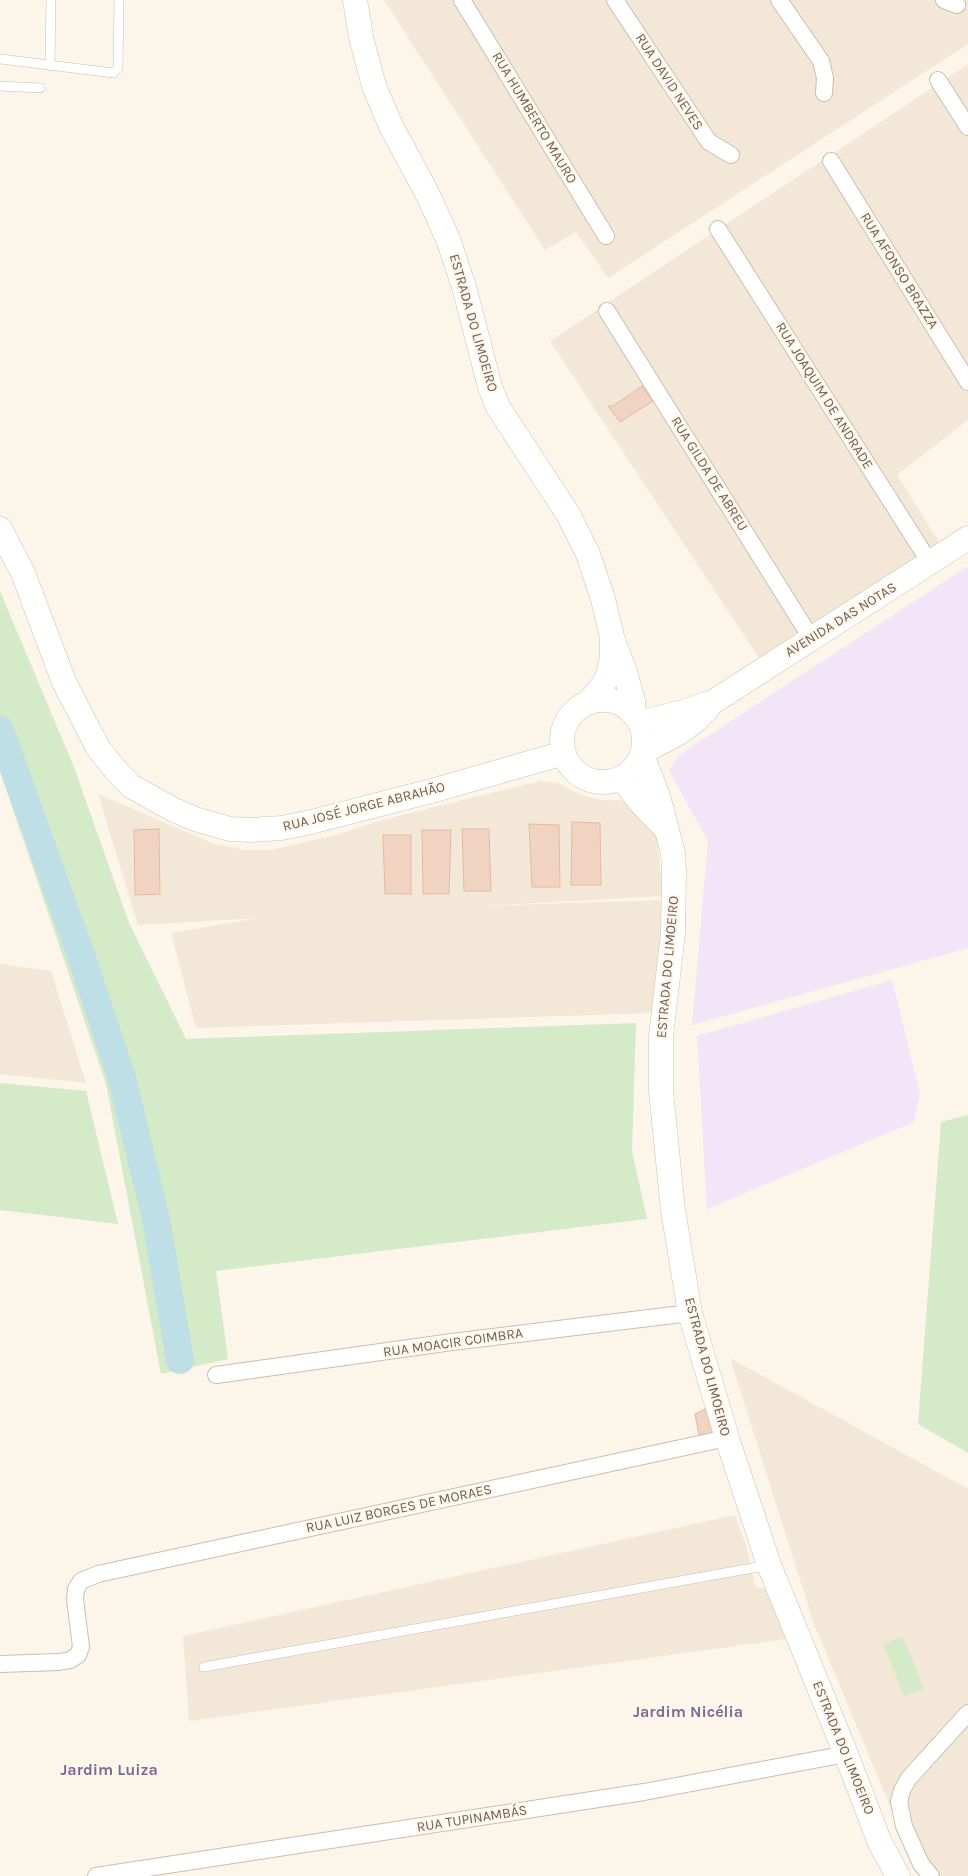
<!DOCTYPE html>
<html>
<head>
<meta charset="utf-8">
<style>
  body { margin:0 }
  canvas { display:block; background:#fcf5e9 }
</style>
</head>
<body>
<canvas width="968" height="1876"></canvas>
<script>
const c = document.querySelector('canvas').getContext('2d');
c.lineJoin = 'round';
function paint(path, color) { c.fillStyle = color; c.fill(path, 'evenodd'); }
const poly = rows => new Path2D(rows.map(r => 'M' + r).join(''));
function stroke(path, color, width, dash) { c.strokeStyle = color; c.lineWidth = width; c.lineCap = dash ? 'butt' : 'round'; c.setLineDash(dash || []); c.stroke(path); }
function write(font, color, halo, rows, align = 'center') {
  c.font = font + ' Karla,sans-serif'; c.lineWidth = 5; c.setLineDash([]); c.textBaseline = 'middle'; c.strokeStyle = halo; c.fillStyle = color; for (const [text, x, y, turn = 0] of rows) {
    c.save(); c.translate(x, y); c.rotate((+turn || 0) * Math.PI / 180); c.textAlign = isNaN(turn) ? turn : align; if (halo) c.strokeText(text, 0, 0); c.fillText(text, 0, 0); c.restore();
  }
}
paint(poly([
  [384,0,968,0,968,44,608,278,576,232,545,250],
  [968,64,968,420,897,475,942,547,759,658,550,341],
  [540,781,558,783,578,794,600,800,629,801,656,831,663,896,480,906,665,900,653,1013,196,1028,171,933,259,918,138,925,98,794,214,844,245,850,271,850,337,835,386,819],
  [0,964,51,971,86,1083,0,1074],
  [730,1358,968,1489,968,1876,921,1876,918,1873,814,1624],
  [735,1515,748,1552,755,1587,767,1589,787,1639,189,1721,183,1636]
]), '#f3e7d7');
paint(poly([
  [968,566,968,948,692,1025,708,841,669,770,679,755],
  [892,980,920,1094,914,1122,707,1209,697,1036]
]), '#f2e5f8');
paint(poly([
  [0,591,74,767,129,923,186,1039,636,1023,632,1151,647,1219,216,1271,228,1359,161,1374,106,1084,0,771],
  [0,1083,86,1091,118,1224,0,1210],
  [968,1115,968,1453,918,1424,941,1122],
  [903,1637,924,1689,904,1696,883,1644]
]), '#d5eac7');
stroke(poly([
  [0,730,83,961,123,1082,156,1220,180,1360]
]), '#bddfe5', 28);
const building = poly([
  [642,386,653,401,620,422,608,406,613,406,642,386],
  [572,822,600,823,601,885,571,885,572,822],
  [529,824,559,825,560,887,532,887,529,824],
  [159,829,160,894,135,895,134,830,159,829],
  [462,829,489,829,491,891,464,891,462,829],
  [422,830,451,830,449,894,423,894,422,830],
  [383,835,411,835,411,894,385,894,383,835],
  [705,1409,714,1433,699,1436,695,1414,705,1409]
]);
paint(building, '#f0d4c1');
stroke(building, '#e3bba2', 1);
const service = poly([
  [0,59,113,73,118,68,119,0],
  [50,66,51,0],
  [0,86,40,88],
  [204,1667,769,1565]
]);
const minor = poly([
  [462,0,606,236],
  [615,0,709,142,731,155],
  [779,0,821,61,825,78,824,93],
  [944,0,957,5],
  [938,80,968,127],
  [831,161,968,382],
  [718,229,930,563],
  [607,311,811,638],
  [216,1375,452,1342,690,1313],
  [0,1664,59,1662,70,1660,78,1655,81,1647,75,1599,76,1589,81,1581,98,1574,727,1438],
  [96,1876,644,1792,846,1754],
  [931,1876,921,1864,904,1826,899,1802,902,1790,909,1778,968,1713]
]);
const secondary = poly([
  [355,0,361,37,374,86,391,126,428,195,448,239,464,287,490,387,498,407,568,514,588,554,603,599,612,637,625,672,633,701,634,714],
  [0,529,23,573,64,682,98,748,114,768,131,786,172,809,195,819,230,829,251,830,281,828,311,822,435,790,564,753],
  '562 741a41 41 0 1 1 82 0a41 41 0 1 1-82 0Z',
  [588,703,603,685,608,676,612,657,612,641],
  [640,723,683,712,713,702,968,538],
  [643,752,677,734,694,722,707,709],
  [642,755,658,796,673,853,674,871,673,933,661,1036,661,1091,673,1210,690,1313,727,1438,769,1565,846,1754,880,1843,898,1876],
  [622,778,640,802,665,828]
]);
stroke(service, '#cebdaf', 10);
stroke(minor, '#cebdaf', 18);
stroke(secondary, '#d3bfaf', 25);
stroke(service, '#fff', 9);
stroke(minor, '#fff', 16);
stroke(secondary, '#fff', 24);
write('14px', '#765c4d', '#fef9ef', [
  ["RUA DAVID NEVES",669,82,57],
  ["RUA HUMBERTO MAURO",534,118,59],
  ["RUA AFONSO BRAZZA",899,271,58],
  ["ESTRADA DO LIMOEIRO",473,323,74],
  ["RUA JOAQUIM DE ANDRADE",824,396,58],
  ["RUA GILDA DE ABREU",709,474,58],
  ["AVENIDA DAS NOTAS",841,620,-32],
  ["RUA JOSÉ JORGE ABRAHÃO",364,807,-14],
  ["ESTRADA DO LIMOEIRO",668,967,-85],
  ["RUA MOACIR COIMBRA",453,1343,-8],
  ["ESTRADA DO LIMOEIRO",707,1367,75],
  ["RUA LUIZ BORGES DE MORAES",399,1509,-12],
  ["ESTRADA DO LIMOEIRO",843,1748,68],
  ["RUA TUPINAMBÁS",472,1819,-9]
]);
write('bold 16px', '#836591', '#fef9ef', [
  ["Jardim Nicélia",688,1712],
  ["Jardim Luiza",109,1770]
]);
</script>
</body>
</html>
